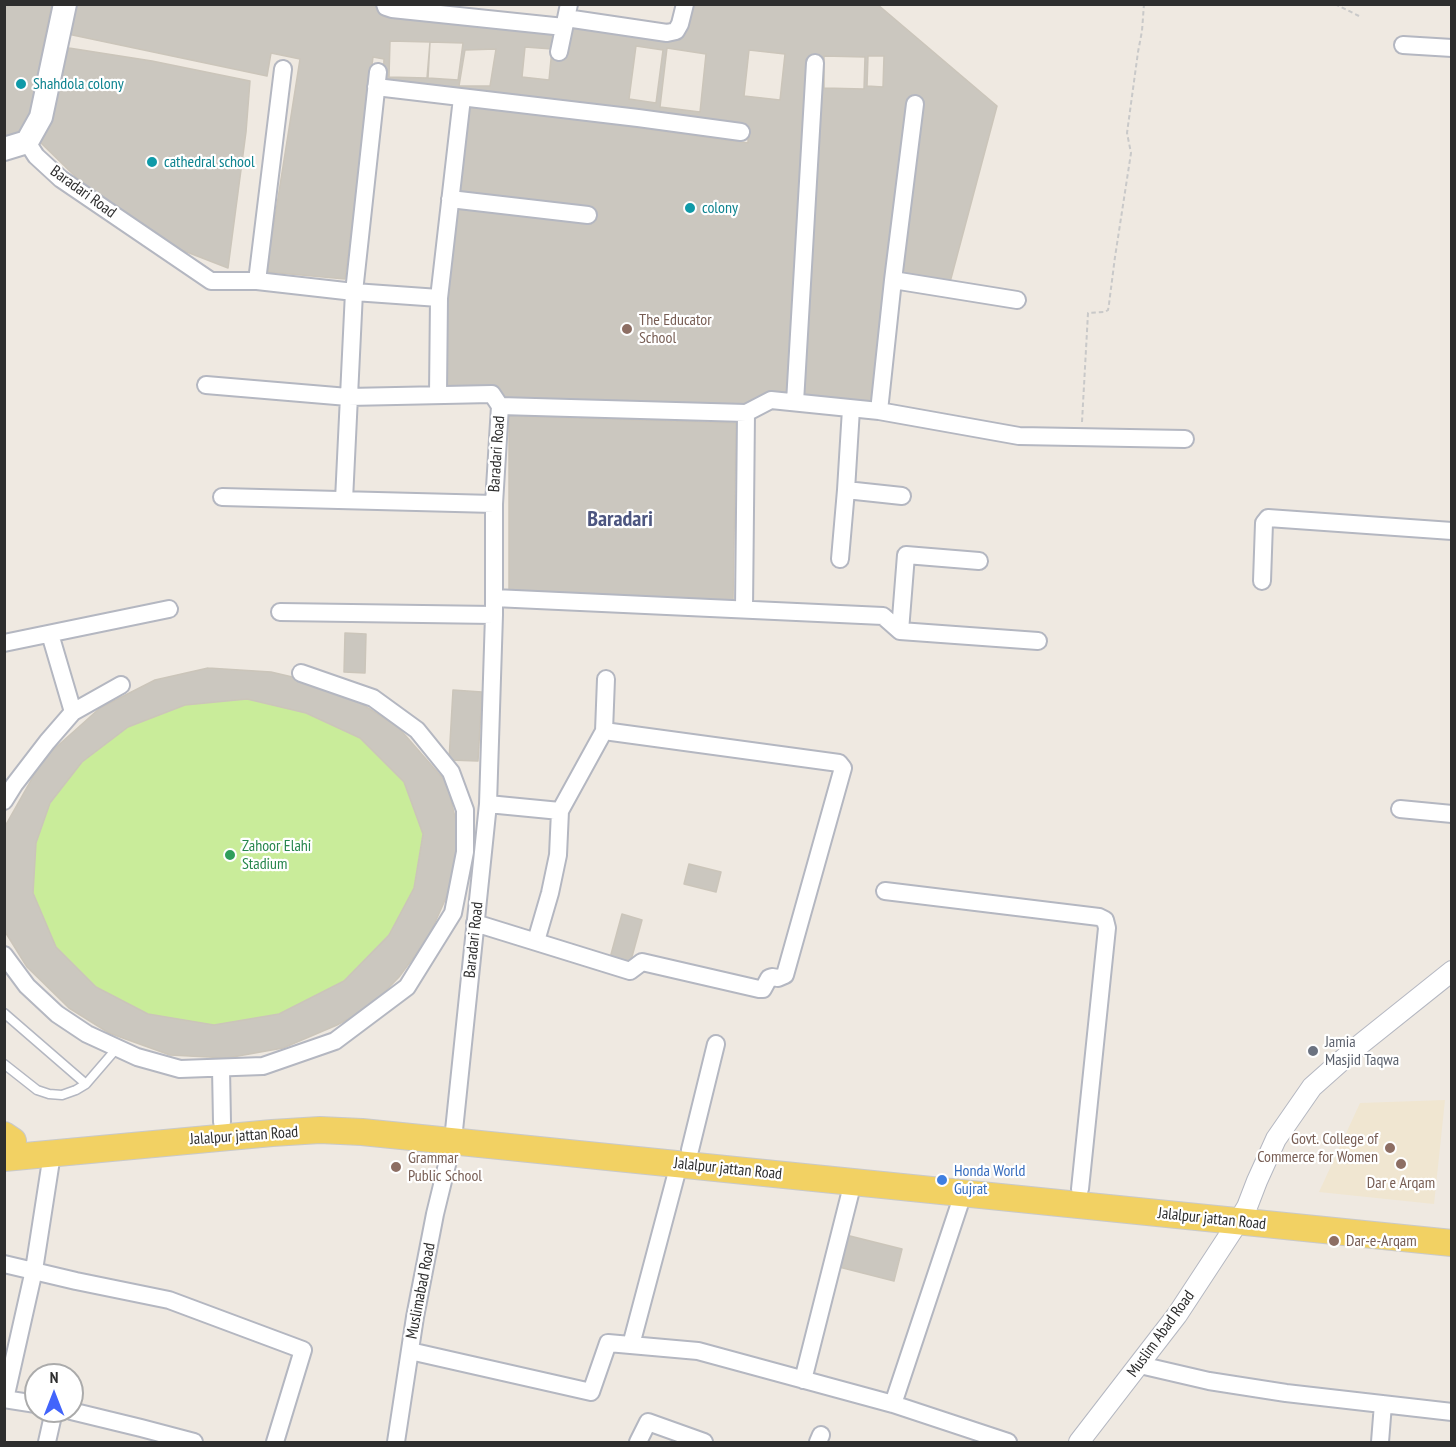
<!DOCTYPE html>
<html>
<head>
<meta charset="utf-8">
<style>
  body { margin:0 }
  #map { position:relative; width:1456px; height:1447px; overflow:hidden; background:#efe9e1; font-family:"PT Sans Narrow",sans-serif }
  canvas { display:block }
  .frame { position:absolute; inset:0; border:6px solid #2e2e2e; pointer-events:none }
  .north { position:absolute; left:24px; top:1363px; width:60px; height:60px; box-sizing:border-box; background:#fff; border:2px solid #ababab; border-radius:50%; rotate:0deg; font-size:16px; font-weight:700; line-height:24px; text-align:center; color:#2e2e2e }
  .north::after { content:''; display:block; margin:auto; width:21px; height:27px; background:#4264fb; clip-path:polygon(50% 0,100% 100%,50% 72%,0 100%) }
</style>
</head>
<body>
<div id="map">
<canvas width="1456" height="1447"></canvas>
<div class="frame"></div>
<div class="north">N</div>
</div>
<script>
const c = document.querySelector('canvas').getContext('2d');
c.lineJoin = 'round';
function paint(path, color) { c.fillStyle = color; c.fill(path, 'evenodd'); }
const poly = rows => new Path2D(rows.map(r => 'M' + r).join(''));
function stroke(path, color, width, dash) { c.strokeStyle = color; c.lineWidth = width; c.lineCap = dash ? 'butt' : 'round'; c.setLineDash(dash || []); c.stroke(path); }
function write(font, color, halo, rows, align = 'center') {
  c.font = font + ' "PT Sans Narrow",sans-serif'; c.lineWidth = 4.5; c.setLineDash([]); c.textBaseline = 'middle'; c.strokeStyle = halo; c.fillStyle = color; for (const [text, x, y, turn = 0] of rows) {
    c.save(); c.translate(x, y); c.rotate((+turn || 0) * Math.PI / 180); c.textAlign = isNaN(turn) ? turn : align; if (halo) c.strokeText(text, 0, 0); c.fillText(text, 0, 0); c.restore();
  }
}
paint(poly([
  [1445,1100,1434,1204,1319,1192,1360,1103]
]), '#f0e6d1');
paint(poly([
  [208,668,271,672,335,687,447,783,458,830,454,880,428,938,399,977,370,1007,337,1025,283,1048,227,1058,170,1055,109,1033,69,1008,27,967,5,930,5,828,43,759,100,708,155,680]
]), '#c9ec9a');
const building = poly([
  [4,4,52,4,41,56,36,112,22,139,4,143,4,4],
  [69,4,381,4,568,21,667,36,688,4,877,4,997,106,949,286,896,278,876,408,790,396,742,408,504,399,442,389,455,206,467,104,748,143,748,128,383,82,384,59,373,57,345,279,268,272,269,255,300,59,271,53,267,76,63,33,69,4],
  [390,41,430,42,427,78,389,77,390,41],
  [430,42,463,43,458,80,428,78,430,42],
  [636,46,663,50,656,103,629,99,636,46],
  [525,47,552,49,549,80,522,77,525,47],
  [69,48,152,61,250,81,246,132,228,268,179,249,80,181,41,143,69,48],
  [667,48,706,54,700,112,660,107,667,48],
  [496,49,490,86,459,86,465,50,496,49],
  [749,50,785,54,780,100,744,96,749,50],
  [824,56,865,57,864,89,824,88,824,56],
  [868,56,884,56,883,87,867,86,868,56],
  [509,416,736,423,733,601,509,590,509,416],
  [345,633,366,634,365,673,344,672,345,633],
  [208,668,271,672,335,687,398,727,447,783,458,830,454,880,428,938,399,977,370,1007,337,1025,283,1048,227,1058,170,1055,109,1033,69,1008,27,967,4,930,4,828,43,759,100,708,155,680,208,668],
  [247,699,306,713,360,738,404,782,423,834,414,888,389,935,344,981,279,1014,214,1025,148,1014,96,987,56,947,33,893,36,843,50,803,82,762,128,727,185,705,247,699],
  [453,690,482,692,478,761,449,760,453,690],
  [689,864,721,872,716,892,684,884,689,864],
  [622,914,642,920,630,964,610,958,622,914],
  [846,1235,902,1249,894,1281,839,1267,846,1235]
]);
paint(building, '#cbc7bf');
stroke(building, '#cbc5ba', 1.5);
const service = poly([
  [4,1013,86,1084],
  [4,1064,37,1090,49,1094,62,1095,76,1090,86,1084,117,1048]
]);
const minor = poly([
  [385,4,386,7,392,9,564,27],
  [566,18,667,33,676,31,680,24,685,4],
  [1403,45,1452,48],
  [559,52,569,4],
  [376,87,638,118,741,132],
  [27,142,36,156,61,179,211,281,257,281,354,292,439,298],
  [450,199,588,215],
  [893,280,1017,300],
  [257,281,283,69],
  [206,385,348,397,492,394,500,406,494,504,494,615,488,804,453,1140,435,1214,415,1317,396,1442],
  [438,394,439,298,462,98],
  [795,402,815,63],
  [500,406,746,413,771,400,879,411,1019,436,1185,439],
  [879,411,893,280,915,104],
  [846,490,902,496],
  [222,497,494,504],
  [344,500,354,292,378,72],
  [840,559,846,490,851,409],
  [1262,581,1264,523,1268,518,1452,531],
  [494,598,883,616,900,631,1038,641],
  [744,609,746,413],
  [280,612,494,615],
  [900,631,906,555,979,561],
  [50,634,73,712],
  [4,643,169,609],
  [4,801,14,785,47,742,73,712,121,685],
  [488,804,560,811,604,731,606,679],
  [1400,809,1452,814],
  [885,891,1099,917,1105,920,1107,928,1080,1189],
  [475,923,630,971,642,962,759,989,763,989,769,978,772,977,778,978,785,975,841,775,843,768,839,763,604,731],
  [536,941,550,893,558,855,560,811],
  [4,955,27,986,57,1014,87,1034,137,1057,180,1069,263,1066,335,1041,407,987,453,913,465,852,465,810,451,772,417,730,373,698,301,673],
  [221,1068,222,1122],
  [690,1150,716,1044],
  [4,1264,76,1281,169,1300,303,1350,275,1442],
  [631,1345,679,1164],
  [410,1351,591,1392,608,1343,698,1351,893,1404,1008,1442],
  [1140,1365,1209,1381,1286,1393,1452,1412],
  [803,1380,853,1182],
  [4,1399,36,1404],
  [5,1399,34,1270,52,1154],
  [893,1404,963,1194],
  [71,1411,141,1428,194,1442],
  [47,1442,54,1411],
  [638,1442,648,1422,704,1442],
  [818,1442,821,1435],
  [1380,1442,1383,1404]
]);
const tertiary = poly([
  [1079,1442,1177,1315,1238,1222,1247,1207,1257,1181,1276,1139,1312,1087,1357,1047,1452,971]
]);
const secondary = poly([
  [4,149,27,142,41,117,65,4]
]);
const primary = poly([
  [4,1135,13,1141],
  [4,1158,272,1133,320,1130,362,1132,1452,1243]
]);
stroke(service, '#b4b7c1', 11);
stroke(minor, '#b4b7c1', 20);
stroke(tertiary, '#b4b7c1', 22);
stroke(secondary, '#b4b7c1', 26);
stroke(primary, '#c9c9c9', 28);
stroke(poly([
  [1335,4,1359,16],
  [1082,422,1088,313,1105,312,1108,310,1109,304,1115,257,1131,153,1127,133,1138,52,1142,31,1144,4]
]), '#c9c9c9', 2, [4.5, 3]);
stroke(service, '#fff', 8);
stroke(minor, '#fff', 16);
stroke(tertiary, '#fff', 20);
stroke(secondary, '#fff', 22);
stroke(primary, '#f2d163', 26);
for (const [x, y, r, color] of [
  [21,84,6,"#0f9aa8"],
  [152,162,6,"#0f9aa8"],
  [690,208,6,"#0f9aa8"],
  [627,329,6,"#8d6e63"],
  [230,855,6,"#2e9e5b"],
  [1313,1051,6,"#6b7280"],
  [1390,1148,6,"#8d6e63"],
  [1401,1164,6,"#8d6e63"],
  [396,1167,6,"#8d6e63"],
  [942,1180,6,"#3f7fe0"],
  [1334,1241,6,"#8d6e63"]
]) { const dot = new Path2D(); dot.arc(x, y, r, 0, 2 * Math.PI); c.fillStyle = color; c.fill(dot); stroke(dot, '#fff', 2); }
write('16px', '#0d838f', '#fff', [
  ["Shahdola colony",33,84],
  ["cathedral school",164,162],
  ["colony",702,208]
], 'left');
write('16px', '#2e2e2e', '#fff', [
  ["Baradari Road",83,192,36],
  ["Baradari Road",497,454,-86],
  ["Baradari Road",474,940,-84],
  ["Jalalpur jattan Road",244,1136,-4],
  ["Jalalpur jattan Road",728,1169,6],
  ["Jalalpur jattan Road",1212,1219,6],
  ["Muslimabad Road",421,1291,-79],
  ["Muslim Abad Road",1161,1334,-54]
]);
write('16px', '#785e54', '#fff', [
  ["The Educator",639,320],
  ["School",639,338],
  ["Govt. College of",1378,1139,"right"],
  ["Commerce for Women",1378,1157,"right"],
  ["Grammar",408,1158],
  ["Public School",408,1176],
  ["Dar e Arqam",1401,1183,"center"],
  ["Dar-e-Arqam",1346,1241]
], 'left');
write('16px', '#27864d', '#fff', [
  ["Zahoor Elahi",242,846],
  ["Stadium",242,864]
], 'left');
write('16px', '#5b616d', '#fff', [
  ["Jamia",1325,1042],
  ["Masjid Taqwa",1325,1060]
], 'left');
write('16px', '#366cbe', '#fff', [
  ["Honda World",954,1171],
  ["Gujrat",954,1189]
], 'left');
write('bold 22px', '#4d5680', '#fff', [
  ["Baradari",620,520]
]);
</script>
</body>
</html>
